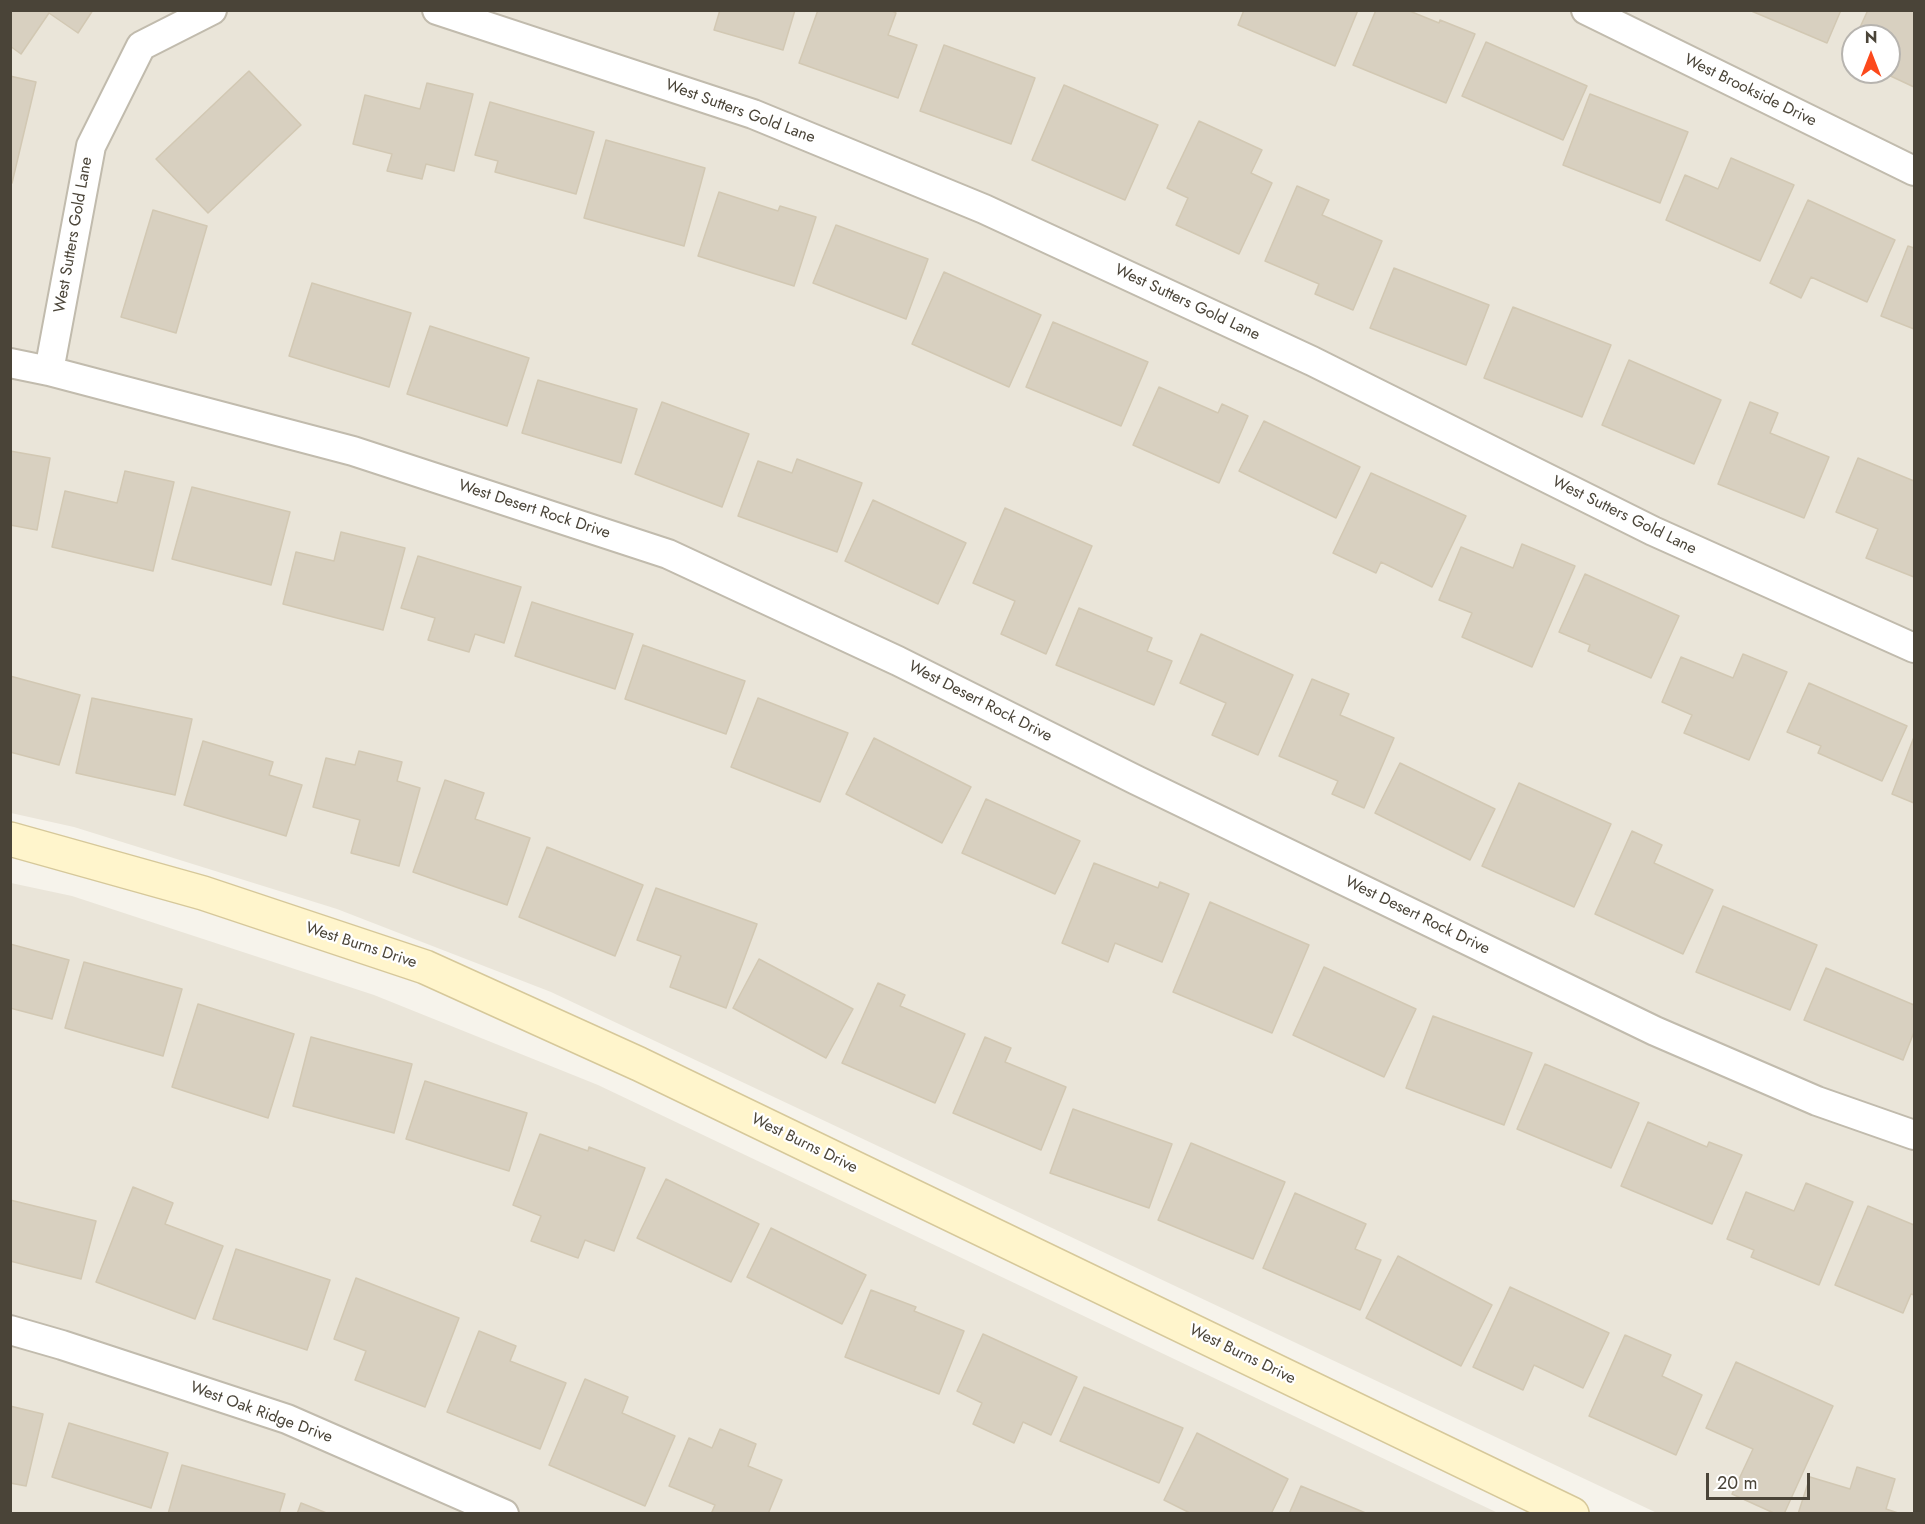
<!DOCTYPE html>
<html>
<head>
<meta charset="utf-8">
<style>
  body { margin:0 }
  #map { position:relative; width:1925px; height:1524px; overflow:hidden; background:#f6f3eb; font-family:Jost,sans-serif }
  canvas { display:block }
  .frame { position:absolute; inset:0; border:12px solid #4a4438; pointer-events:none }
  .north { position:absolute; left:1841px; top:24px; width:60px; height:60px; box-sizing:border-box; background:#fff; border:2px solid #b7b4af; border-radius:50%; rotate:0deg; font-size:16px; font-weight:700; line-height:24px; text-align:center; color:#4a4438 }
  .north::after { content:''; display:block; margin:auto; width:21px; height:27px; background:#fc491c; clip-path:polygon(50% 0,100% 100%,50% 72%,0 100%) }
  .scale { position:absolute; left:1706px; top:1473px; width:104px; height:27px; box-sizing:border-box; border:3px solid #4a4438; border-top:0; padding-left:8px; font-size:18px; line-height:21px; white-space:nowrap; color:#4a4438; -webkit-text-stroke:4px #fff; paint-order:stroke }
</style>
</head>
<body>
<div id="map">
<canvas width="1925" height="1524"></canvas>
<div class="frame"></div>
<div class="north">N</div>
<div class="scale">20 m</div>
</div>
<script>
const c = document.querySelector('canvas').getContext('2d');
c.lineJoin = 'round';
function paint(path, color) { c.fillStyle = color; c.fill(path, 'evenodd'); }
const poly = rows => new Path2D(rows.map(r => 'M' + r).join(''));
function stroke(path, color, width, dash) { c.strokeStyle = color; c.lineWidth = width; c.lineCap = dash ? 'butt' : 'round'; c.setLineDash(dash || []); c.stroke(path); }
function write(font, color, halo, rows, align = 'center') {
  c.font = font + ' Jost,sans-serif'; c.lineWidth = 4.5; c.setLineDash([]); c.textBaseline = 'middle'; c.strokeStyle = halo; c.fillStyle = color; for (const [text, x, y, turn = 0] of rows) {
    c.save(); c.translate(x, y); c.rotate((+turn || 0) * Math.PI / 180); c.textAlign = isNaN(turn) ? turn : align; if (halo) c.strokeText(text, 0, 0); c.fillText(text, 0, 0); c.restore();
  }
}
paint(poly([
  [11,11,1914,11,1914,1513,1657,1513,551,992,337,909,74,827,11,813],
  [1853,36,1889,36,1889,72,1853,72],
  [11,883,72,896,374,995,598,1085,1498,1513,11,1514]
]), '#eae5d9');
const building = poly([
  [10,10,93,10,78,33,49,13,21,54,10,46,10,10],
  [720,10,795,10,783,50,714,30,720,10],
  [818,10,890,10,896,13,888,35,917,45,898,98,799,63,818,10],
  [1244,10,1358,10,1335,66,1238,25,1244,10],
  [1376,10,1407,10,1439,23,1440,20,1475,34,1446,103,1353,65,1376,10],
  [1749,10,1841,10,1827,43,1749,10],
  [1868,10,1911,10,1914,12,1914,87,1882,72,1889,72,1889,36,1856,36,1868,10],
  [1486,42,1587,86,1563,140,1462,96,1486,42],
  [1853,42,1853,59,1847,56,1853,42],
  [944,45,1035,78,1011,144,920,111,944,45],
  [249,71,301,125,208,213,156,159,249,71],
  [10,76,36,82,12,183,10,183,10,76],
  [427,83,473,94,454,171,426,164,422,179,387,171,392,154,353,144,365,95,420,109,427,83],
  [1064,85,1158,125,1125,200,1032,160,1064,85],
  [1590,94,1688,132,1660,203,1563,165,1590,94],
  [490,102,594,132,576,194,495,172,498,161,475,155,490,102],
  [1199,121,1262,150,1251,173,1272,183,1239,254,1176,225,1188,198,1167,188,1199,121],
  [606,140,705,168,684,246,584,218,606,140],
  [1731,158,1794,185,1760,261,1666,220,1685,175,1718,189,1731,158],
  [1297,186,1329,200,1322,215,1382,241,1353,310,1315,294,1319,284,1265,261,1297,186],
  [719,192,778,211,780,206,816,217,794,286,698,256,719,192],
  [1808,200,1895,240,1867,302,1811,277,1801,298,1770,283,1808,200],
  [153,210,207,226,176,333,121,317,153,210],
  [836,225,928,259,906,319,813,283,836,225],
  [1908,246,1914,248,1914,329,1881,316,1908,246],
  [1394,268,1489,305,1466,365,1370,328,1394,268],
  [944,272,1041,315,1009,387,912,344,944,272],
  [312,283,411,313,389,387,289,356,312,283],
  [1513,307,1611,345,1582,417,1484,378,1513,307],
  [1053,322,1148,362,1121,426,1026,387,1053,322],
  [430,326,529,358,507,426,407,394,430,326],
  [1629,360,1721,400,1694,464,1602,425,1629,360],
  [538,380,637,409,621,463,522,433,538,380],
  [1159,387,1218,413,1222,404,1248,416,1219,483,1133,445,1159,387],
  [662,402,749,434,722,507,635,474,662,402],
  [1750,402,1778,413,1770,433,1829,457,1804,518,1718,484,1750,402],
  [1264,421,1360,467,1336,518,1239,471,1264,421],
  [10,451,50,458,37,530,10,525,10,451],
  [1858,458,1914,481,1914,577,1866,558,1878,529,1836,512,1858,458],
  [797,459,862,483,837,552,738,516,758,461,792,473,797,459],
  [125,471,174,482,153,571,52,547,65,491,117,503,125,471],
  [1371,473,1466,516,1432,587,1381,562,1376,573,1333,553,1371,473],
  [192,487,290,512,271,585,172,559,192,487],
  [873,500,966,543,938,604,845,561,873,500],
  [1005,508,1092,546,1046,654,1001,634,1015,601,973,583,1005,508],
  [341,532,405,548,383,630,283,604,296,552,334,561,341,532],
  [1522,544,1575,566,1532,667,1462,637,1472,613,1439,600,1461,547,1513,568,1522,544],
  [418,556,521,587,504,643,475,634,469,652,428,640,435,618,401,608,418,556],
  [1585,574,1679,616,1651,678,1588,651,1590,645,1559,632,1585,574],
  [532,602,633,634,615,689,515,656,532,602],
  [1079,608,1152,638,1147,651,1172,661,1154,705,1056,665,1079,608],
  [1201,634,1293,675,1258,755,1212,735,1226,703,1180,683,1201,634],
  [643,645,745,681,726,734,625,699,643,645],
  [1743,654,1787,672,1749,760,1684,733,1692,715,1662,702,1681,657,1733,678,1743,654],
  [10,676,80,695,59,765,10,752,10,676],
  [1312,679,1349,694,1340,715,1394,738,1364,808,1332,794,1338,781,1279,756,1312,679],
  [1809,683,1907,726,1882,781,1818,753,1821,746,1787,732,1809,683],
  [92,698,192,719,175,795,76,773,92,698],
  [758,698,848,733,820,802,731,767,758,698],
  [1914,737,1914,803,1892,794,1914,737],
  [874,738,971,787,942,843,846,794,874,738],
  [203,741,273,762,269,775,302,785,286,836,184,805,203,741],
  [359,751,402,762,397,781,420,788,399,866,351,853,360,820,313,807,326,758,355,765,359,751],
  [1400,763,1495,809,1470,860,1375,813,1400,763],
  [445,780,484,793,475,819,530,838,507,905,413,872,445,780],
  [1519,783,1611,824,1574,907,1482,866,1519,783],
  [986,799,1080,841,1055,894,962,853,986,799],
  [1632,831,1662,845,1654,863,1713,890,1683,954,1595,914,1632,831],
  [547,847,643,885,615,956,519,917,547,847],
  [1094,863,1158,888,1160,882,1189,894,1162,962,1115,943,1108,962,1062,943,1094,863],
  [656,888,757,924,726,1008,670,987,681,956,637,940,656,888],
  [1210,902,1309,945,1272,1033,1173,992,1210,902],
  [1723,906,1817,945,1790,1010,1696,972,1723,906],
  [10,944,69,960,52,1019,10,1008,10,944],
  [759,959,853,1009,826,1058,733,1008,759,959],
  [84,962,182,989,163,1056,65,1028,84,962],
  [1324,967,1416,1009,1384,1077,1293,1035,1324,967],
  [1826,968,1914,1005,1914,1032,1903,1060,1804,1020,1826,968],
  [878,983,905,995,900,1006,965,1034,935,1103,842,1063,878,983],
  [198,1004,294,1034,268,1118,172,1087,198,1004],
  [1433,1016,1532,1053,1504,1125,1406,1088,1433,1016],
  [311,1037,412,1064,394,1133,293,1106,311,1037],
  [985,1037,1011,1048,1005,1062,1066,1087,1041,1150,953,1113,985,1037],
  [1545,1064,1639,1103,1611,1168,1517,1129,1545,1064],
  [425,1081,527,1113,509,1171,406,1139,425,1081],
  [1073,1109,1172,1144,1149,1208,1050,1173,1073,1109],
  [1648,1122,1707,1147,1709,1142,1742,1155,1712,1224,1621,1186,1648,1122],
  [540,1134,588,1151,589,1147,645,1168,614,1251,585,1240,578,1258,531,1241,541,1216,513,1205,540,1134],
  [1191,1143,1285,1182,1253,1259,1158,1220,1191,1143],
  [666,1179,759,1224,731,1282,637,1238,666,1179],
  [1806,1183,1853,1202,1819,1285,1751,1257,1754,1250,1727,1239,1746,1192,1794,1211,1806,1183],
  [133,1187,173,1203,165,1224,223,1246,195,1319,96,1282,133,1187],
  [1295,1193,1366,1224,1355,1249,1381,1260,1360,1310,1263,1268,1295,1193],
  [10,1200,96,1221,81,1279,10,1261,10,1200],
  [1868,1206,1914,1225,1914,1295,1911,1294,1903,1313,1835,1285,1868,1206],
  [771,1228,866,1275,842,1324,747,1277,771,1228],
  [236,1249,330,1280,307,1350,213,1319,236,1249],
  [1398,1256,1492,1305,1461,1366,1366,1318,1398,1256],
  [356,1278,459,1318,425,1407,355,1380,366,1351,334,1339,356,1278],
  [1510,1287,1609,1333,1583,1388,1534,1365,1523,1390,1473,1367,1510,1287],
  [871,1290,916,1307,914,1311,964,1331,939,1394,845,1357,871,1290],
  [479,1331,516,1346,510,1361,566,1383,540,1449,447,1412,479,1331],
  [983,1334,1077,1377,1051,1435,1023,1422,1014,1443,973,1424,982,1403,957,1391,983,1334],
  [1625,1335,1671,1355,1662,1376,1702,1395,1676,1455,1589,1416,1625,1335],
  [1736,1362,1833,1406,1784,1514,1776,1514,1732,1494,1753,1449,1706,1428,1736,1362],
  [585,1379,628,1397,622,1413,675,1436,645,1506,549,1465,585,1379],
  [1084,1387,1183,1428,1159,1483,1060,1441,1084,1387],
  [10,1406,43,1414,26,1486,10,1483,10,1406],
  [69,1423,168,1453,151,1508,52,1477,69,1423],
  [720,1429,756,1444,748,1466,782,1480,768,1514,711,1514,715,1505,669,1486,689,1438,712,1448,720,1429],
  [1197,1433,1288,1479,1271,1514,1192,1514,1164,1500,1197,1433],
  [182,1465,285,1494,279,1514,168,1514,182,1465],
  [1857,1467,1895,1479,1886,1509,1901,1514,1798,1514,1810,1477,1850,1489,1857,1467],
  [1301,1486,1368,1514,1289,1514,1301,1486],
  [301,1503,329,1514,297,1514,301,1503]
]);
paint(building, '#d8d0c0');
stroke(building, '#d2c8b3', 1.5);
const street = poly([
  [437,10,753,114,984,209,1312,361,1653,531,1914,648],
  [1586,10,1914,171],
  [10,363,49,371,353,451,668,554,898,661,1136,780,1655,1031,1817,1101,1914,1135],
  [49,371,91,146,141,46,212,10],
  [10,1330,62,1345,287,1419,504,1514]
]);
const secondary = poly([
  [10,839,203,893,425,967,639,1064,1572,1514]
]);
stroke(street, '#c1bbad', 32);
stroke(secondary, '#d6c89a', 36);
stroke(street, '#fff', 28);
stroke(secondary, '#fff5cc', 33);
write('16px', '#4a4438', '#fff', [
  ["West Brookside Drive",1750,91,26],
  ["West Sutters Gold Lane",740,112,20],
  ["West Sutters Gold Lane",74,235,-80],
  ["West Sutters Gold Lane",1187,303,25],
  ["West Desert Rock Drive",534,510,18],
  ["West Sutters Gold Lane",1624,516,26],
  ["West Desert Rock Drive",980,702,27],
  ["West Desert Rock Drive",1417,916,26],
  ["West Burns Drive",361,946,18],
  ["West Burns Drive",804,1144,26],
  ["West Burns Drive",1242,1355,26],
  ["West Oak Ridge Drive",261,1413,20]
]);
</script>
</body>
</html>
